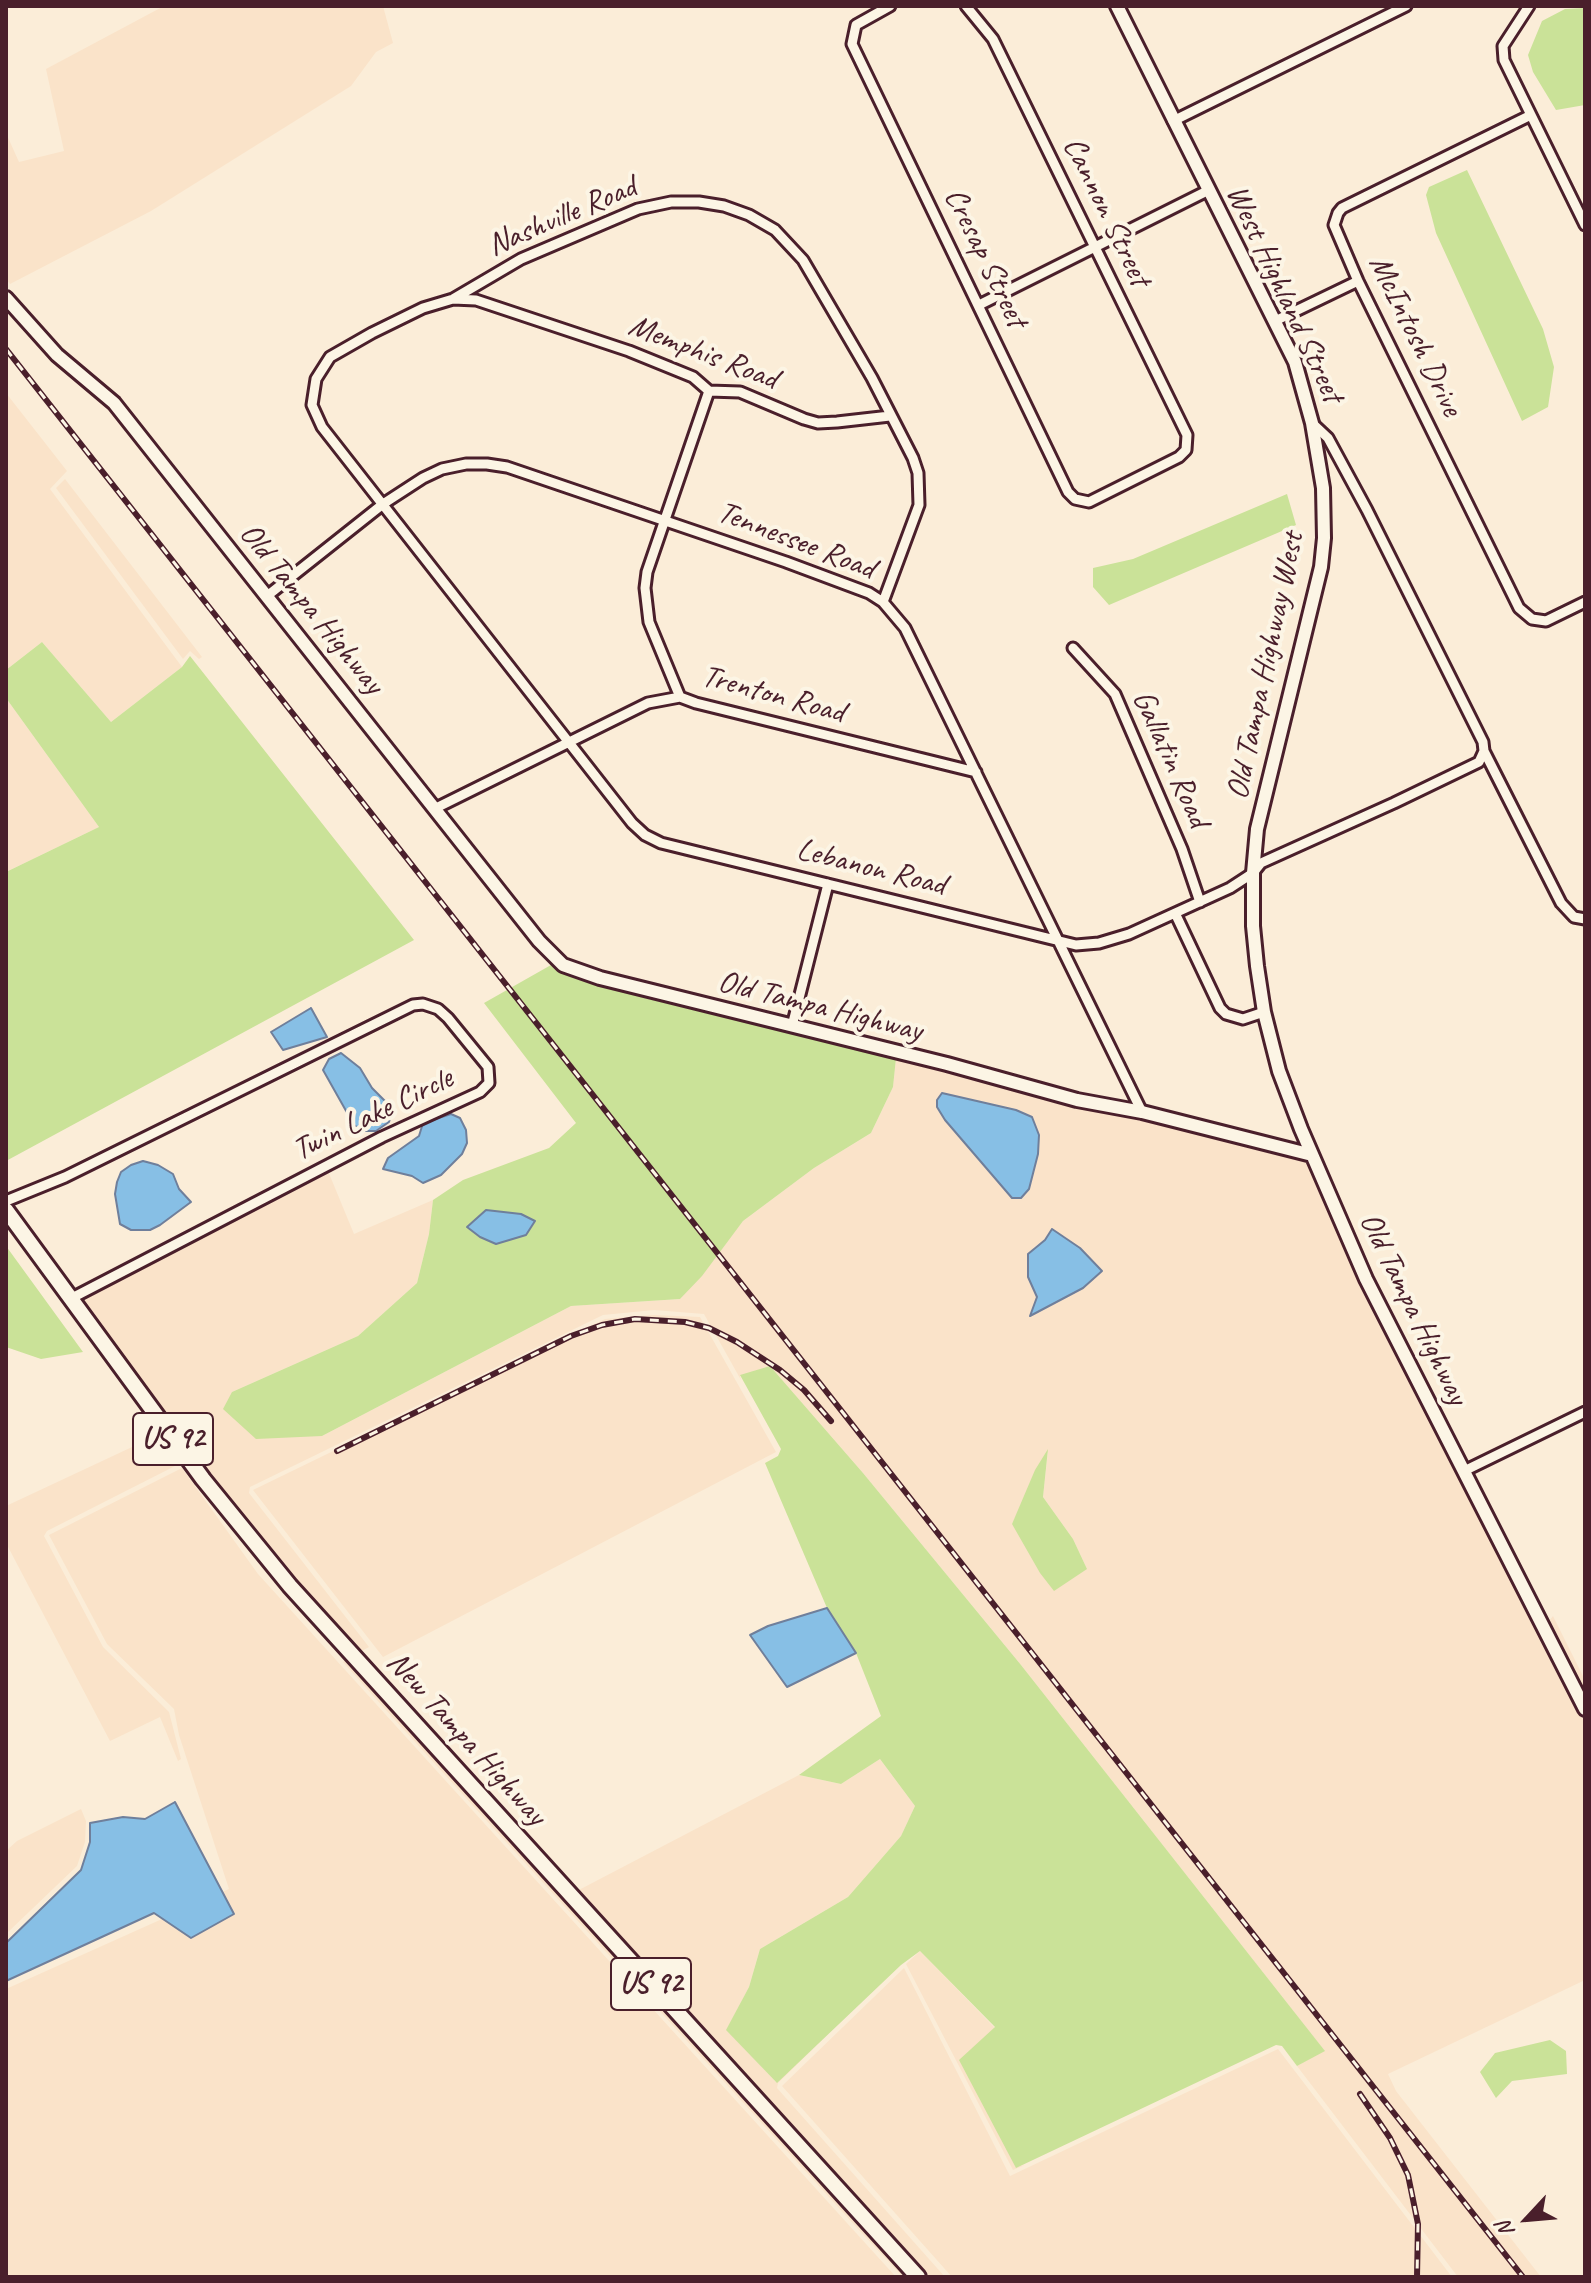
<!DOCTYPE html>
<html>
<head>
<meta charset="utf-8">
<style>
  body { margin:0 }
  #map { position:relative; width:1591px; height:2283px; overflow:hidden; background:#fbedd8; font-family:Caveat,sans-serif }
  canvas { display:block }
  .frame { position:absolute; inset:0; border:8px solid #4a1f2b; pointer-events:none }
  .north { position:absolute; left:1487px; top:2179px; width:80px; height:80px; -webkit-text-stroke:6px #fcf5e5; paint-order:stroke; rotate:244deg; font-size:22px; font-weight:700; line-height:32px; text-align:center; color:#4a1f2b }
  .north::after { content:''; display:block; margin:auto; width:28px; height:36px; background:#4a1f2b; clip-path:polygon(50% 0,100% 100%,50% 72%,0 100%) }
</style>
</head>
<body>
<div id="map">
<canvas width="1591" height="2283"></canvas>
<div class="frame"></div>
<div class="north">N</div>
</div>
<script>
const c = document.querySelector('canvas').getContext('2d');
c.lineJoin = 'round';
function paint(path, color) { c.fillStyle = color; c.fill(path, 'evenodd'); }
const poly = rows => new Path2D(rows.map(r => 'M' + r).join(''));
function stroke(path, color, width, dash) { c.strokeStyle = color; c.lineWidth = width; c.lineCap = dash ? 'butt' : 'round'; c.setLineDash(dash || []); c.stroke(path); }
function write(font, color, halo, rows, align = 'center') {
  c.font = font + ' Caveat,sans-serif'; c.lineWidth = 8; c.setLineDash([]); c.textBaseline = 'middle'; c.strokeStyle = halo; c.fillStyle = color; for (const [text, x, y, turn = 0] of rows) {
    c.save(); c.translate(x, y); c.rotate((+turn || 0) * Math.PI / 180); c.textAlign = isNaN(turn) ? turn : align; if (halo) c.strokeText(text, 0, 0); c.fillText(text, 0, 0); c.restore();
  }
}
paint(poly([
  [164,6,383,6,393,43,376,52,351,86,151,211,10,284,6,279,6,133,19,162,64,151,46,69],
  [6,393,67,471,50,489,182,667,111,722,42,642,6,670],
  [65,479,202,657,199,659,190,651,183,659,56,488],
  [6,698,99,827,6,872],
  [896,1058,1075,1105,1141,1117,1308,1160,1360,1282,1585,1722,1585,1980,1388,2074,1396,2091,1541,2277,1458,2277,1297,2066,1324,2050,1021,1665,863,1473,770,1366,740,1376,741,1380,704,1314,654,1310,603,1315,250,1487,249,1493,369,1647,358,1653,295,1582,208,1476,79,1301,328,1171,354,1234,433,1200,429,1234,417,1283,358,1336,232,1392,322,1436,571,1306,680,1299,743,1221,814,1168,871,1133,893,1087],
  [941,1093,1016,1110,1032,1117,1034,1171,1029,1189,1021,1198,1012,1198,945,1120,937,1107],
  [1064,1236,1102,1271,1083,1288,1031,1316,1037,1297,1034,1247,1045,1240],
  [1048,1451,1043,1497,1073,1539,1087,1569,1012,1524],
  [653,1315,700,1317,776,1452,383,1657,253,1490,605,1319],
  [162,1433,184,1463,179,1464,47,1531,44,1536,103,1647,169,1712,181,1759,178,1761,160,1717,110,1741,6,1543,6,1506],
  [182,1468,258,1574,896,2277,6,2277,6,1989,229,1889,179,1735,174,1709,107,1644,49,1535],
  [1553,1616,1585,1680,1585,1695,1548,1622],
  [348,1659,910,2277,903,2277,859,2230,386,1710,343,1662],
  [880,1759,915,1806,901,1836,848,1897,760,1949,749,1987,727,2030,776,2082,816,2046,778,2083,777,2088,945,2277,926,2277,575,1892,799,1775,841,1784],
  [81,1809,86,1821,85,1842,77,1866,6,1934,6,1851,17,1841],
  [920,1951,995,2028,1016,2167,1025,2165,1013,2170,906,1964],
  [904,1968,1010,2176,1278,2049,1452,2277,952,2277,782,2086]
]), '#fae3c9');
paint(poly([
  [1585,8,1585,105,1556,110,1533,72,1528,55,1542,21,1565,9],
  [1467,170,1543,329,1554,367,1548,407,1522,421,1436,233,1426,195,1429,187],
  [1287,494,1296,525,1109,605,1093,587,1093,568,1133,559],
  [42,642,111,722,182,667,190,656,414,940,6,1161,6,872,99,827,6,698,6,670],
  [551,965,577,978,645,998,896,1058,893,1087,871,1133,814,1168,743,1221,702,1276,680,1299,571,1306,322,1436,256,1439,223,1409,232,1392,358,1336,417,1283,429,1234,433,1200,463,1180,549,1148,576,1123,484,1003],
  [6,1246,83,1352,41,1359,6,1347],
  [770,1366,863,1473,1021,1665,1325,2051,1297,2066,1282,2046,1276,2045,1016,2168,959,2060,995,2027,920,1951,901,1965,777,2083,726,2030,749,1987,760,1949,848,1897,901,1836,915,1806,880,1759,841,1784,799,1775,881,1716,856,1653,827,1608,765,1463,778,1456,781,1449,740,1375],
  [1048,1449,1043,1497,1073,1539,1087,1569,1054,1591,1040,1573,1012,1524,1035,1470],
  [1550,2040,1566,2051,1567,2074,1512,2081,1496,2098,1480,2072,1495,2053]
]), '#cae298');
const water = poly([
  [311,1008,327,1037,283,1050,271,1032,311,1008],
  [341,1053,360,1068,372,1088,387,1103,391,1115,389,1122,376,1131,363,1131,354,1125,323,1070,329,1059,341,1053],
  [942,1093,1016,1110,1032,1117,1039,1135,1038,1154,1029,1189,1021,1198,1012,1198,945,1120,937,1107,937,1100,942,1093],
  [451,1114,460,1118,466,1130,467,1143,462,1154,441,1175,423,1183,412,1176,383,1169,388,1158,419,1136,423,1123,451,1114],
  [143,1161,158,1165,173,1174,179,1189,191,1202,160,1225,150,1230,131,1230,120,1224,115,1194,117,1182,121,1172,131,1165,143,1161],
  [486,1210,521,1214,535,1221,526,1235,496,1244,480,1237,467,1227,486,1210],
  [1052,1229,1080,1248,1102,1271,1083,1288,1030,1316,1037,1297,1028,1277,1028,1254,1045,1240,1052,1229],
  [827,1608,856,1653,787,1687,750,1635,768,1626,827,1608],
  [175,1802,234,1914,191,1938,154,1913,6,1981,6,1943,81,1870,90,1842,90,1823,123,1817,145,1819,175,1802]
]);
paint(water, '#87bfe5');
stroke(water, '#6f7f9b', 2);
const street = poly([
  [890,6,856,25,852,44,1068,492,1075,499,1089,502,1179,457,1186,450,1187,435,993,39,966,6],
  [1529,6,1503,46,1504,60,1585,225],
  [1531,115,1342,208,1338,213,1334,225,1358,281,1519,608,1532,619,1546,621,1585,602],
  [1173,121,1406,6],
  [453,299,476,300,629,351,693,377,709,391,740,392,804,419,818,423,837,422,890,416],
  [979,305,1207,191],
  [1275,321,1358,281],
  [267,596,383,504,423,478,442,469,466,464,487,464,507,467,786,562,869,593,883,602,905,628,1142,1112],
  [883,602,919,505,918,473,913,458,872,378,803,260,775,230,749,215,724,206,699,202,671,202,638,209,521,259,453,299,423,308,372,333,330,357,316,379,312,405,322,427,632,823,645,835,661,843,1076,945,1099,943,1129,934,1230,888,1253,873,1261,863,1394,803,1479,762,1484,751,1483,742,1367,510,1328,438,1312,423],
  [1073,648,1115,694,1182,849,1200,902],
  [680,697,649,622,645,588,647,572,709,391],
  [1484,751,1561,903,1574,917,1585,919],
  [436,808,648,703,680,697,696,703,976,772],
  [1175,913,1220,1008,1226,1014,1243,1019,1264,1012],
  [792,1026,828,884],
  [6,1201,65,1177,413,1005,423,1004,438,1009,448,1018,488,1067,489,1083,480,1092,382,1137,70,1299],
  [1464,1471,1585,1412]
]);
const secondary = poly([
  [1117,6,1295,362,1312,423,1323,488,1324,538,1321,567,1257,829,1253,873,1253,926,1257,966,1264,1012,1279,1071,1301,1129,1366,1279,1585,1709],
  [6,298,57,355,114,403,539,941,563,965,600,978,947,1064,1077,1100,1142,1112,1312,1155]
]);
const primary = poly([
  [6,1210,203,1479,290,1586,918,2277]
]);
stroke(street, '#4a1f2b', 15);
stroke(secondary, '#4a1f2b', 18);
stroke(primary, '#4a1f2b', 20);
stroke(street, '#fcf5e5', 9);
stroke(secondary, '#fcf5e5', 12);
stroke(primary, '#fcf5e5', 14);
const rail = poly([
  [6,349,1523,2277],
  [337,1451,571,1336,602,1325,635,1319,685,1322,709,1328,737,1342,780,1370,804,1390,831,1421],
  [1360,2094,1390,2138,1408,2175,1418,2224,1417,2277]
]);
stroke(rail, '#4a1f2b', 6);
stroke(rail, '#fcf5e5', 3, [9]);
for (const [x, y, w] of [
  [173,1439,80],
  [651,1984,80]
]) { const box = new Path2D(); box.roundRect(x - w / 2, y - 26, w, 52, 6); c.fillStyle = '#fcf5e5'; c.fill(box); stroke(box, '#4a1f2b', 2); }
write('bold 30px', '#4a1f2b', null, [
  ["US 92",173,1439],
  ["US 92",651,1984]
]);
write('32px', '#4a1f2b', '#fcf5e5', [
  ["Cannon Street",1106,212,64],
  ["Nashville Road",562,217,-23],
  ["Cresap Street",985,258,64],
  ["West Highland Street",1284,294,65],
  ["McIntosh Drive",1415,336,64],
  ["Memphis Road",703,353,21],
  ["Tennessee Road",796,541,21],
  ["Old Tampa Highway",311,609,51],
  ["Old Tampa Highway West",1266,666,-78],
  ["Trenton Road",773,695,15],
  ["Gallatin Road",1170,759,66],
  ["Lebanon Road",871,868,14],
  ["Old Tampa Highway",820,1007,14],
  ["Twin Lake Circle",373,1115,-26],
  ["Old Tampa Highway",1413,1309,64],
  ["New Tampa Highway",466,1739,48]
]);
</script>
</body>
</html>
